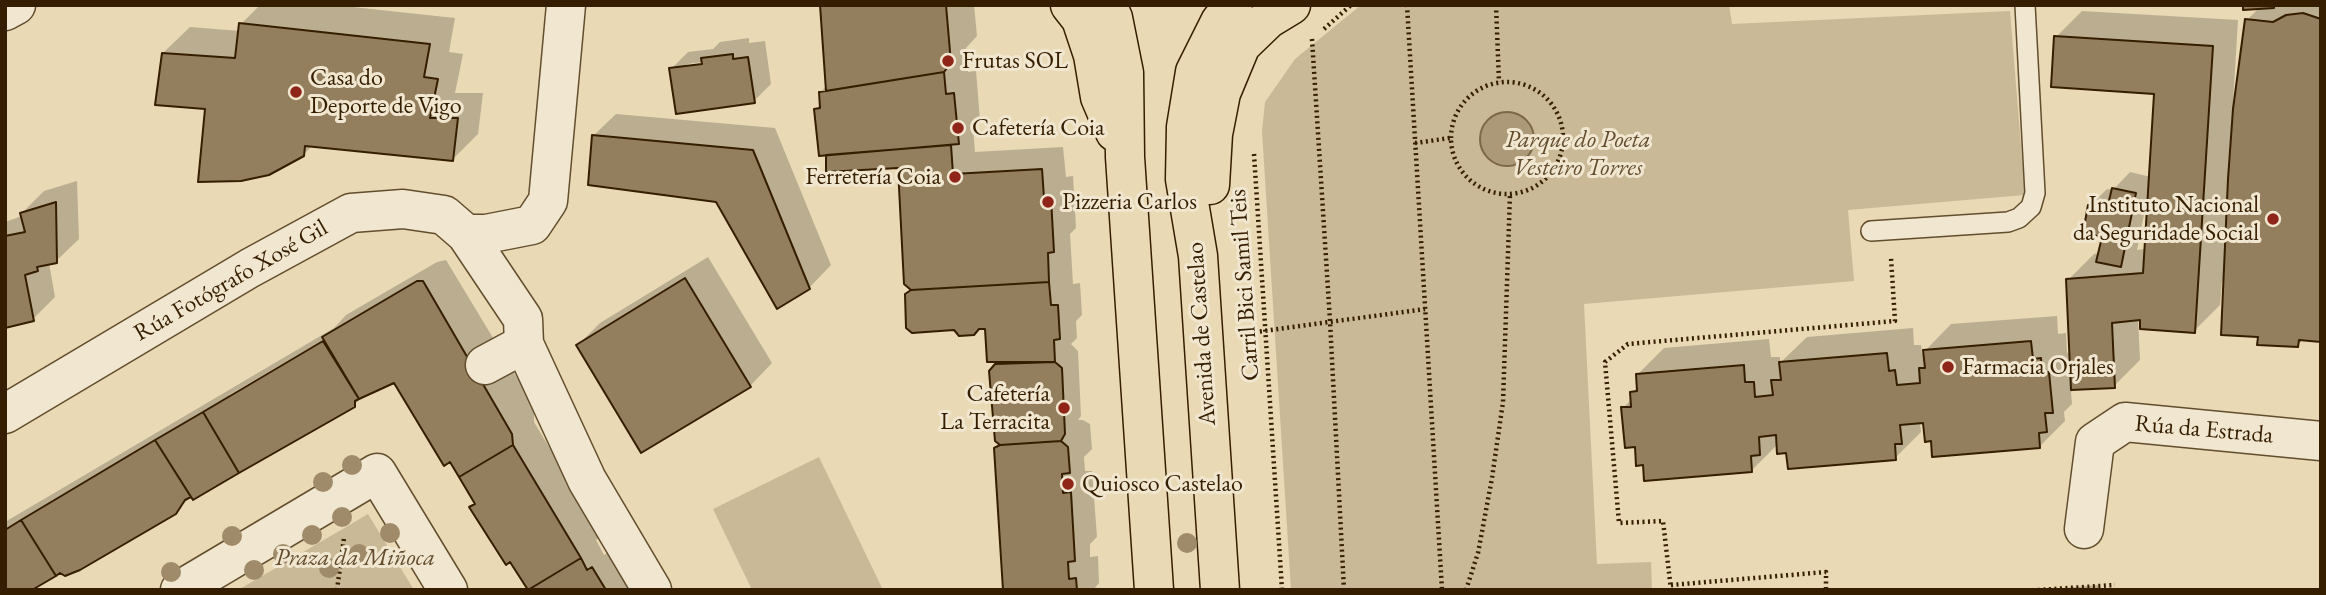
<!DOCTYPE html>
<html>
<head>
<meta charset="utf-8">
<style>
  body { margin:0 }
  #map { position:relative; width:2326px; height:595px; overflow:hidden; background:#e9d9b5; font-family:"EB Garamond",serif }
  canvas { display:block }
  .frame { position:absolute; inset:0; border:7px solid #351e00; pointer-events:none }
</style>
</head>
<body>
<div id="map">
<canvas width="2326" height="595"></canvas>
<div class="frame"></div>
</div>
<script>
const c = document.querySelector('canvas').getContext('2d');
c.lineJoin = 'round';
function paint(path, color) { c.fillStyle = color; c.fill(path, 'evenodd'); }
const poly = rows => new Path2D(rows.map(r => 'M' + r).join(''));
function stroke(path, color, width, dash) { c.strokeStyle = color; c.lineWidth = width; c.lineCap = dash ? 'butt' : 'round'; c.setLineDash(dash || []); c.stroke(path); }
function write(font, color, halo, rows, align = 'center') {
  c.font = font + ' "EB Garamond",serif'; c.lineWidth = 6; c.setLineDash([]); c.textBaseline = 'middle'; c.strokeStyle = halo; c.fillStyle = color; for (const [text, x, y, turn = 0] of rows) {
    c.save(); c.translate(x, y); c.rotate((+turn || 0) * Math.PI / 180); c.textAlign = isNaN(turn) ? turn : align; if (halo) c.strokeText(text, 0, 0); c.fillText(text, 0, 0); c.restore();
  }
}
paint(poly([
  [1361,5,1729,5,1732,24,2010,11,2025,195,1848,210,1854,281,1584,304,1597,564,1651,562,1652,590,1291,590,1262,131,1265,102,1295,59],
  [819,457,883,590,752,590,713,509],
  [368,514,414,590,238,590,346,527]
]), '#cab996');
const water = poly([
  '1480 139a27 27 0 1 1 54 0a27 27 0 1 1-54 0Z'
]);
paint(water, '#ac9977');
stroke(water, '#7c6847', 2);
paint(poly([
  [260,5,334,5,455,18,449,52,463,54,455,93,483,93,478,134,452,160,313,145,303,155,206,108,163,53,190,27,240,31,241,24],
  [821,5,974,5,977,36,966,48,968,72,976,71,980,120,973,127,975,152,1063,147,1066,177,1073,176,1076,228,1070,234,1073,284,1080,283,1082,315,1076,321,1077,338,1071,344,1078,351,1081,416,1078,420,1083,420,1090,424,1092,449,1084,457,1085,471,1092,471,1097,537,1090,544,1090,557,1098,556,1099,583,1093,590,1005,590,996,449,1001,444,996,365,1001,360,987,328,912,289,900,166,828,153,816,109,822,103,820,93,827,85],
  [2245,5,2321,5,2321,340,2304,339,2297,345,2260,336,2225,281,2222,281,2220,305,2194,331,2138,318,2140,360,2114,386,2075,388,2071,392,2072,404,2064,412,2065,421,2039,447,1933,439,1925,421,1920,423,1921,432,1895,458,1788,451,1778,444,1752,470,1645,464,1623,408,1632,399,1632,393,1639,386,1638,374,1664,348,1769,339,1771,357,1780,357,1780,363,1807,337,1913,328,1914,345,1921,345,1922,354,1951,324,2057,316,2058,334,2066,333,2067,353,2071,352,2068,280,2094,254,2100,253,2104,235,2090,206,2107,189,2113,190,2130,172,2151,177,2156,92,2056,37,2082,11,2238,20,2233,103,2236,103,2247,20,2260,7],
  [2147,199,2149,199,2146,249,2137,250],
  [749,38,749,43,765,41,771,84,754,101,671,69,688,52,713,49,720,42],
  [710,61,711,64,687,68,687,64],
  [616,114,775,128,831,265,809,288,717,201,593,136],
  [77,181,79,239,56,261,49,263,55,297,33,319,5,326,5,222,22,216,22,213,44,191],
  [708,257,772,363,750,386,578,345,600,323],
  [446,260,519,381,534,411,534,422,602,535,596,540,604,555,609,552,632,590,529,590,450,460,395,381,364,395,354,405,192,495,175,513,60,571,5,590,5,522,334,328,346,315,437,262],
  [330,336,332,339,229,399,229,395],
  [2100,585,2100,590,2039,590]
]), '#0003');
const building = poly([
  [820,5,946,5,951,63,944,72,826,91,820,5],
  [2243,5,2274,5,2274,8,2243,10,2243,5],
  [2303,13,2321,19,2321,342,2299,340,2298,347,2257,345,2258,337,2221,335,2228,179,2233,109,2245,19,2273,22,2286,15,2303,13],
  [239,23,430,44,424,77,438,79,430,118,458,118,453,161,305,146,304,156,269,175,241,181,198,182,205,109,155,105,162,53,235,58,239,23],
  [2054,36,2213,46,2195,333,2140,329,2140,320,2112,323,2115,388,2071,390,2066,279,2143,273,2154,94,2051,87,2054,36],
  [733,54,733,59,748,57,755,103,676,114,669,68,702,64,701,58,733,54],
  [944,72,946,94,954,93,959,144,819,156,814,109,820,108,819,92,944,72],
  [592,135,753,150,810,289,777,309,716,202,588,185,592,135],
  [951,145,953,174,1042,169,1044,198,1051,198,1054,252,1048,253,1049,282,911,290,904,284,898,168,826,172,826,155,951,145],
  [2112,188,2136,193,2121,267,2096,262,2102,237,2083,233,2088,205,2107,209,2112,188],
  [56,202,57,263,37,267,38,271,25,275,34,321,5,328,5,236,25,232,20,213,56,202],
  [685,278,751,387,641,453,576,345,685,278],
  [417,281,423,281,512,434,513,445,459,477,450,462,444,466,394,383,359,399,322,337,417,281],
  [1049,282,1051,305,1058,305,1060,339,1054,340,1055,362,987,362,985,329,979,329,974,335,959,336,954,330,912,333,906,328,905,294,911,290,1049,282],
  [323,341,359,399,355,401,355,407,239,473,203,412,323,341],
  [2031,341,2033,359,2041,358,2042,373,2049,372,2053,413,2045,413,2047,432,2039,433,2040,448,1932,457,1931,441,1925,442,1923,423,1900,425,1902,444,1895,444,1896,460,1788,469,1786,453,1777,454,1776,435,1759,437,1760,455,1751,456,1752,472,1644,481,1643,465,1636,466,1635,447,1625,448,1621,407,1631,407,1630,392,1637,391,1636,374,1744,365,1745,382,1754,382,1755,397,1773,395,1771,380,1781,380,1779,362,1887,353,1889,371,1895,370,1897,385,1920,383,1919,368,1925,368,1923,350,2031,341],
  [1055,362,1062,368,1065,434,1061,441,1000,445,995,441,989,371,995,364,1055,362],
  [203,412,239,473,193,500,155,440,203,412],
  [155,440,191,497,185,500,176,514,80,570,65,576,60,573,56,576,21,520,155,440],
  [1061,441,1068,447,1070,473,1062,474,1063,493,1071,492,1075,561,1068,562,1069,579,1076,578,1077,590,1003,590,994,448,1000,445,1061,441],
  [513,445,581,558,528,590,510,562,506,565,469,507,475,504,459,477,513,445],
  [21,520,56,576,32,590,5,590,5,530,21,520],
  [581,558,587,570,592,567,606,590,528,590,581,558]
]);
paint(building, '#937f5e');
stroke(building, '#351e00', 2);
const lane = poly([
  [1871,231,2008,222,2019,218,2031,207,2035,193,2025,5]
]);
const street = poly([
  [5,11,16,5],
  [466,234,486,234,532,225,548,201,566,5],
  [485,365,524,344],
  [5,414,250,268,351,213,403,209,444,215,466,234,523,319,524,344,587,480,652,590],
  [2084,529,2095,442,2125,422,2321,441],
  [180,590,377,473,448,590]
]);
const primary = poly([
  [1070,5,1081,19,1093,55,1100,97,1115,132],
  [1107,5,1113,18,1124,73,1125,157,1154,590],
  [1210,185,1213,134,1221,93,1241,45,1268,19,1291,5],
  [1220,590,1198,256,1185,179,1186,127,1195,72,1220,22,1233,5]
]);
stroke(lane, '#624d2d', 22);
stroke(street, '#624d2d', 41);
stroke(primary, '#351e00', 41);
stroke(poly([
  [1407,5,1442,590],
  [1496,5,1499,82],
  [1324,29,1351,5],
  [1312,39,1330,321,1344,590],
  '1451 138a56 56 0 1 1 112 0a56 56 0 1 1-112 0Z',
  [1415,143,1450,138],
  [1254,154,1282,590],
  [1249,333,1425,309],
  [1671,585,1826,572,1826,590],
  [337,590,344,538],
  [1466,590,1478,553,1492,478,1503,402,1510,194],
  [1671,590,1663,521,1619,523,1605,362,1628,344,1895,321,1891,258],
  [2038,590,2115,585]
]), '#351e00', 4.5, [2, 3.5]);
stroke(lane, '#f1e6cf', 19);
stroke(street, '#f1e6cf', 38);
stroke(primary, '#e9d9b5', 38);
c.fillStyle = '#9f8b6a';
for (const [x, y] of [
  [352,465],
  [323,482],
  [342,517],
  [390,533],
  [312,535],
  [232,536],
  [1187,543],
  [283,554],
  [359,554],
  [329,568],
  [254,570],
  [171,572]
]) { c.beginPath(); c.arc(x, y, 10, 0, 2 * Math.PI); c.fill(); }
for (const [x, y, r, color] of [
  [948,61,7,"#8f2418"],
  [296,92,7,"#8f2418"],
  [958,128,7,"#8f2418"],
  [955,177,7,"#8f2418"],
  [1048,202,7,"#8f2418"],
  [2273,219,7,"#8f2418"],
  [1948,367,7,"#8f2418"],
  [1064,408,7,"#8f2418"],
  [1068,484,7,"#8f2418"]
]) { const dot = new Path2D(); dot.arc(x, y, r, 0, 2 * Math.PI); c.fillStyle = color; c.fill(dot); stroke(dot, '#f1e6cf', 2.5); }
write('24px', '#351e00', '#f1e6cf', [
  ["Frutas SOL",962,61],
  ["Casa do",310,78],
  ["Deporte de Vigo",310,106],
  ["Cafetería Coia",972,128],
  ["Ferretería Coia",941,177,"right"],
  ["Pizzeria Carlos",1062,202],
  ["Instituto Nacional",2259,205,"right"],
  ["da Seguridade Social",2259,233,"right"],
  ["Farmacia Orjales",1962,367],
  ["Cafetería",1050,394,"right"],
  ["La Terracita",1050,422,"right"],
  ["Quiosco Castelao",1082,484]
], 'left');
write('italic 24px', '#624c2d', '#f1e6cf', [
  ["Parque do Poeta",1578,140],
  ["Vesteiro Torres",1578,168],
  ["Praza da Miñoca",355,558]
]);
write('24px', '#351e00', '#f1e6cf', [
  ["Rúa Fotógrafo Xosé Gil",231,281,-30],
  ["Carril Bici Samil Teis",1245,285,-94],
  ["Avenida de Castelao",1202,334,-94],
  ["Rúa da Estrada",2204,430,5]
]);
</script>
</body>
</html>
